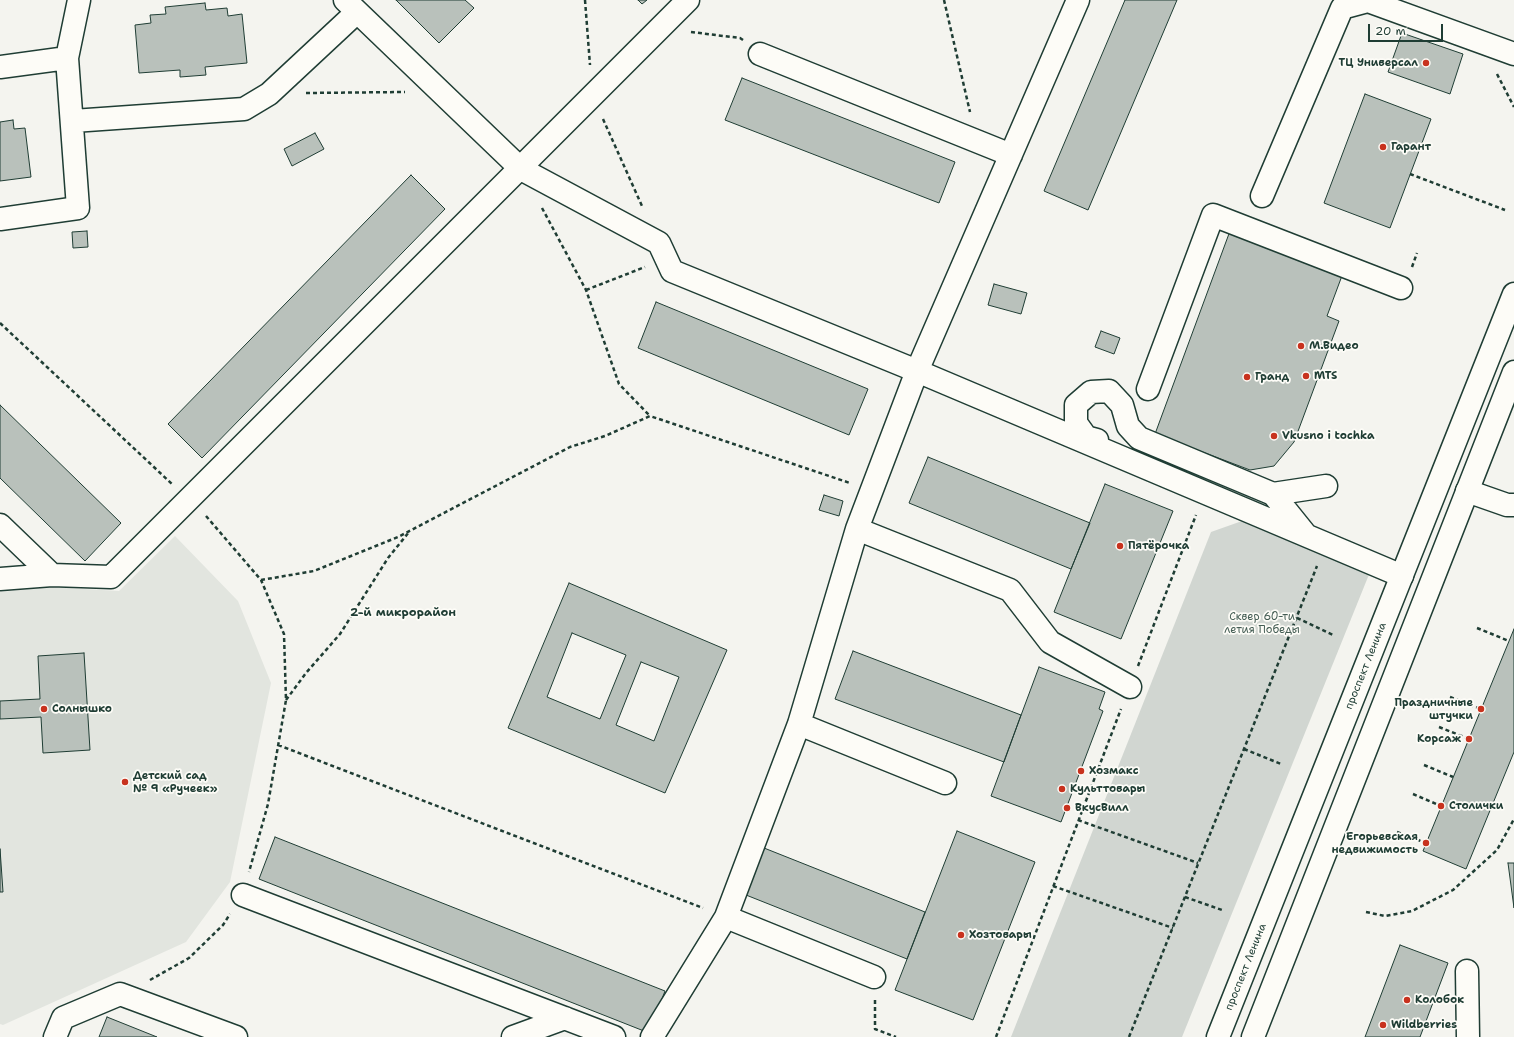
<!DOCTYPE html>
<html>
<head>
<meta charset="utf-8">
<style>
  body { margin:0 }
  #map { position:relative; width:1514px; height:1037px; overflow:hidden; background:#f4f4ef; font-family:"Shantell Sans",sans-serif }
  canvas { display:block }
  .scale { position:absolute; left:1368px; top:24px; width:75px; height:18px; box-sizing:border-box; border:2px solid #1f3d34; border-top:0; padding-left:5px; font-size:12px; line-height:14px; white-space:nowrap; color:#1f3d34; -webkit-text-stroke:3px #fdfcf7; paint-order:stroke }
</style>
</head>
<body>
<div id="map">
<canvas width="1514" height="1037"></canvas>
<div class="scale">20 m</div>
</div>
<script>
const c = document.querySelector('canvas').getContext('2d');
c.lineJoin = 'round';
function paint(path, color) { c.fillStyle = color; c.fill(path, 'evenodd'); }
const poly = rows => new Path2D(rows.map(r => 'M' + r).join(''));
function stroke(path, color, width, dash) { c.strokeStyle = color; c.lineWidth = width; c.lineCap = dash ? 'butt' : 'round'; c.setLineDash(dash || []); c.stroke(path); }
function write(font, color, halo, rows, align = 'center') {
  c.font = font + ' "Shantell Sans",sans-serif'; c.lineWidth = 3.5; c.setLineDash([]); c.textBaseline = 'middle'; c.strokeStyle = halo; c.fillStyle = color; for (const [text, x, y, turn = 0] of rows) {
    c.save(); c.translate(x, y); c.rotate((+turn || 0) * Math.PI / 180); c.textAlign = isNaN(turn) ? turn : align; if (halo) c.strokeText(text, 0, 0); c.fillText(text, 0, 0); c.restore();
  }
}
paint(poly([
  [175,536,238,601,271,683,230,882,186,942,3,1025,0,1024,0,592,49,587,119,591]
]), '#e2e5df');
paint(poly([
  [1242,521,1370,572,1182,1037,1011,1037,1211,532]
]), '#d1d6d1');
const building = poly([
  [396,0,465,0,474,8,439,43,396,0],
  [638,0,647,0,642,4,638,0],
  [1125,0,1177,0,1088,210,1044,191,1125,0],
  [205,3,206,10,227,8,228,16,242,14,247,63,205,67,206,75,180,77,180,70,139,73,135,25,151,23,150,15,166,14,165,7,205,3],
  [1402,33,1463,54,1450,94,1388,72,1402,33],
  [742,78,955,162,939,203,725,120,742,78],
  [1365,94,1431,119,1390,228,1324,203,1365,94],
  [13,120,14,129,25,128,31,177,0,181,0,122,13,120],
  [315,133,324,149,292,166,284,149,315,133],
  [411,175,445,209,202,458,168,424,411,175],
  [87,231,88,247,73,248,72,232,87,231],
  [1230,231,1343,273,1327,316,1339,321,1294,442,1274,466,1250,470,1155,434,1230,231],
  [994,284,1027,293,1021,314,988,305,994,284],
  [656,302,868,389,849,435,638,348,656,302],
  [1101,331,1120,338,1114,354,1095,347,1101,331],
  [0,405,121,523,85,561,0,478,0,405],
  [928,457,1090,523,1071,569,909,503,928,457],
  [1105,484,1173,511,1121,639,1054,612,1105,484],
  [824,495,843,501,839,516,819,510,824,495],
  [569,583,727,650,665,793,508,728,569,583],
  [572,633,626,655,600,719,547,697,572,633],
  [641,662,679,677,654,741,616,725,641,662],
  [1514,629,1514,752,1466,869,1423,851,1514,629],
  [853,651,1021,715,1004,762,835,699,853,651],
  [84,653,90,750,43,753,41,717,0,719,0,701,40,699,38,656,84,653],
  [1039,667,1105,692,1099,709,1103,711,1061,822,991,796,1039,667],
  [957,831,1035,862,973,1020,895,990,957,831],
  [275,837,665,991,649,1033,259,879,275,837],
  [764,848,925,912,907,959,746,895,764,848],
  [0,849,3,892,0,892,0,849],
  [1508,863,1514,863,1514,908,1508,863],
  [1400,945,1448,963,1420,1037,1365,1037,1400,945],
  [107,1017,157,1037,99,1037,107,1017]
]);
paint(building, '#b9c1bb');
stroke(building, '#1f3d34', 1);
const minor = poly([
  [345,0,521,169,659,243,672,271,917,371,1402,576],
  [760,54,1011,155],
  [0,67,67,58],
  [73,121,244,109,269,94,357,12],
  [1262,196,1342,8,1368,1,1514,54],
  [0,219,78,208,67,58,79,0],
  [1148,389,1213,215,1401,288],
  [1097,440,1086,437,1076,423,1076,405,1091,392,1109,391,1122,405,1128,426,1139,438,1273,494,1306,535],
  [1467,491,1507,505,1514,505],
  [1273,494,1326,486],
  [0,525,52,575,111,577,688,0],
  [857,529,1010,590,1050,642,1130,687],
  [0,579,52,575],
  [799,724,945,783],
  [243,895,614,1037],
  [726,917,874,977],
  [1467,971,1468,1037],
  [55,1037,63,1018,120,994,236,1037],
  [513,1037,565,1018],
  [652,1037,726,917,799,724,857,529,917,371,1078,0]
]);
const major = poly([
  [1218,1037,1514,294],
  [1253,1037,1514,372]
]);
stroke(minor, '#1f3d34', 25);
stroke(major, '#1f3d34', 25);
stroke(poly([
  [585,0,590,65],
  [944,0,970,112],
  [691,32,740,38,743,40],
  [1497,74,1514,107],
  [306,93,405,92],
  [603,119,642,206],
  [1410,174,1505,210],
  [542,208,586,290,619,384,650,416],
  [1412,267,1417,253],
  [586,290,645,267],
  [0,323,172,484],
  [206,516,261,580,284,634,286,700,268,804,249,872],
  [261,580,314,571,398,537,570,447,605,436,650,416,850,483],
  [1297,618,1333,635],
  [1477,628,1509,641],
  [1138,666,1196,515],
  [1450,697,1481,709],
  [286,700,306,673,340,634,388,558,409,532],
  [1439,727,1469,739],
  [278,745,703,908],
  [1244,749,1281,764],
  [1424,765,1453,777],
  [1413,794,1441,806],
  [1078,820,1198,863],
  [1397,832,1426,843],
  [1053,886,1173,928],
  [1185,897,1222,910],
  [1366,912,1385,916,1412,911,1453,890,1497,850,1514,819],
  [150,980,189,958,223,925,230,914],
  [875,1000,875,1029,896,1037],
  [996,1037,1121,709],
  [1129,1037,1317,566]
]), '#1f3d34', 2.5, [4, 3]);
stroke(minor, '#fdfcf7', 22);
stroke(major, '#fdfcf7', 22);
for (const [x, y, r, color] of [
  [1426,63,4,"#c8321e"],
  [1383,147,4,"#c8321e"],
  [1301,346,4,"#c8321e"],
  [1306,376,4,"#c8321e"],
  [1247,377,4,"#c8321e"],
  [1274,436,4,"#c8321e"],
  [1120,546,4,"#c8321e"],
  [44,709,4,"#c8321e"],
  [1481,709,4,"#c8321e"],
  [1469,739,4,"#c8321e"],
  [1081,771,4,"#c8321e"],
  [125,782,4,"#c8321e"],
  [1062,789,4,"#c8321e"],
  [1441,806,4,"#c8321e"],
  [1067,808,4,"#c8321e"],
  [1426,843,4,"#c8321e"],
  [961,935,4,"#c8321e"],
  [1407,1000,4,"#c8321e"],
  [1383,1025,4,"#c8321e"]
]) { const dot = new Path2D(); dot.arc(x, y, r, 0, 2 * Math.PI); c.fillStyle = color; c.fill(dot); stroke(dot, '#fdfcf7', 1.5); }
write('bold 11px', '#1f3d34', '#fdfcf7', [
  ["ТЦ Универсал",1418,63,"right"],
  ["Гарант",1391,147],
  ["М.Видео",1309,346],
  ["MTS",1314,376],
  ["Гранд",1255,377],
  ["Vkusno i tochka",1282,436],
  ["Пятёрочка",1128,546],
  ["Праздничные",1473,703,"right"],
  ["штучки",1473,716,"right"],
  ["Солнышко",52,709],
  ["Корсаж",1461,739,"right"],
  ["Хозмакс",1089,771],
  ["Детский сад",133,776],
  ["№ 9 «Ручеек»",133,789],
  ["Культтовары",1070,789],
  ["Столички",1449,806],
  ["ВкусВилл",1075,808],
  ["Егорьевская",1418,837,"right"],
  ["недвижимость",1418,850,"right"],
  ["Хозтовары",969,935],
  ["Колобок",1415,1000],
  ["Wildberries",1391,1025]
], 'left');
write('11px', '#435c53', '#fdfcf7', [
  ["Сквер 60-ти",1262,617],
  ["летия Победы",1262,630]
]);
write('11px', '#1f3d34', '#fdfcf7', [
  ["проспект Ленина",1366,666,-68],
  ["проспект Ленина",1246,967,-68]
]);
write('bold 12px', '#1f3d34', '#fdfcf7', [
  ["2-й микрорайон",403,613]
]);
</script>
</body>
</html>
